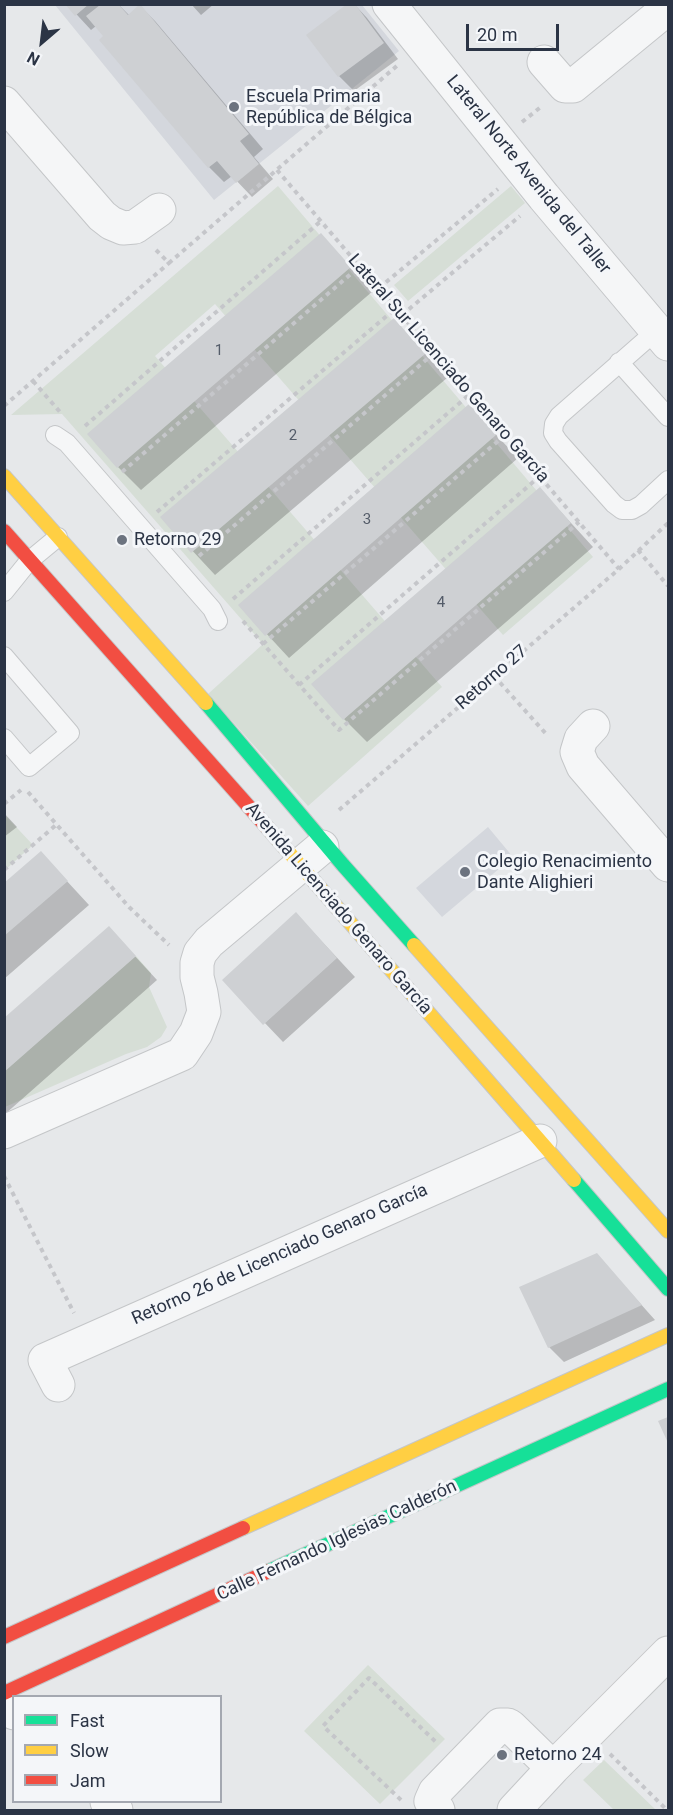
<!DOCTYPE html>
<html>
<head>
<meta charset="utf-8">
<style>
  body { margin:0 }
  #map { position:relative; width:673px; height:1815px; overflow:hidden; background:#e6e8ea; font-family:Roboto,sans-serif }
  canvas { display:block }
  .frame { position:absolute; inset:0; border:6px solid #2b3445; pointer-events:none }
  .legend { position:absolute; left:12px; top:1695px; width:210px; height:108px; box-sizing:border-box; background:#f4f6f9; border:2px solid #a4a8b1; margin:0; padding:8px 10px; list-style:none; font-size:18px; color:#2b3445 }
  .legend li { display:flex; align-items:center; gap:12px; height:30px }
  .legend b { width:30px; border:2px solid #a4a8b1 }
  .north { position:absolute; left:12px; top:12px; width:60px; height:60px; -webkit-text-stroke:4px #f4f6f9; paint-order:stroke; rotate:208deg; font-size:16px; font-weight:700; line-height:24px; text-align:center; color:#2b3445 }
  .north::after { content:''; display:block; margin:auto; width:21px; height:27px; background:#2b3445; clip-path:polygon(50% 0,100% 100%,50% 72%,0 100%) }
  .scale { position:absolute; left:466px; top:24px; width:93px; height:27px; box-sizing:border-box; border:3px solid #2b3445; border-top:0; padding-left:8px; font-size:18px; line-height:21px; white-space:nowrap; color:#2b3445; -webkit-text-stroke:4px #f4f6f9; paint-order:stroke }
</style>
</head>
<body>
<div id="map">
<canvas width="673" height="1815"></canvas>
<div class="frame"></div>
<ul class="legend">
<li><b style="height:8px;background:#16e098"></b>Fast</li>
<li><b style="height:8px;background:#ffcf43"></b>Slow</li>
<li><b style="height:8px;background:#f24e42"></b>Jam</li>
</ul>
<div class="north">N</div>
<div class="scale">20 m</div>
</div>
<script>
const c = document.querySelector('canvas').getContext('2d');
c.lineJoin = 'round';
function paint(path, color) { c.fillStyle = color; c.fill(path, 'evenodd'); }
const poly = rows => new Path2D(rows.map(r => 'M' + r).join(''));
function stroke(path, color, width, dash) { c.strokeStyle = color; c.lineWidth = width; c.lineCap = dash ? 'butt' : 'round'; c.setLineDash(dash || []); c.stroke(path); }
function write(font, color, halo, rows, align = 'center') {
  c.font = font + ' Roboto,sans-serif'; c.lineWidth = 6; c.setLineDash([]); c.textBaseline = 'middle'; c.strokeStyle = halo; c.fillStyle = color; for (const [text, x, y, turn = 0] of rows) {
    c.save(); c.translate(x, y); c.rotate((+turn || 0) * Math.PI / 180); c.textAlign = isNaN(turn) ? turn : align; if (halo) c.strokeText(text, 0, 0); c.fillText(text, 0, 0); c.restore();
  }
}
paint(poly([
  [55,5,362,5,399,51,214,200],
  [488,827,513,857,442,917,416,888]
]), '#d4d7dd');
paint(poly([
  [278,186,593,557,503,635,215,304,155,356,442,687,308,806,208,694,263,644,62,414,11,415],
  [511,186,525,203,408,301,394,285],
  [4,814,33,845,5,870,4,870],
  [136,956,151,973,149,987,167,1027,161,1037,147,1047,126,1054,5,1107,4,1072],
  [368,1665,445,1739,380,1804,304,1731],
  [604,1760,656,1810,614,1810,583,1780]
]), '#d6ded6');
paint(poly([
  [67,4,122,4,120,6,129,15,140,6,155,21,263,149,254,157,273,179,252,197,232,176,224,182,209,167,101,40,105,36,96,26,91,30],
  [191,4,214,4,201,15],
  [354,4,367,18,398,59,354,91,339,76,308,36],
  [321,235,373,291,141,490,118,467],
  [394,320,447,378,215,575,162,518],
  [469,406,518,458,289,658,240,605],
  [540,489,593,547,367,742,344,719],
  [4,813,17,827,4,837],
  [41,853,89,905,4,979,4,885],
  [109,928,157,980,4,1115,4,1020],
  [314,933,355,977,283,1042,224,980],
  [597,1255,655,1320,564,1362,549,1347,521,1288]
]), '#0003');
paint(poly([
  [65,4,89,4,75,16],
  [140,4,249,134,240,141,259,164,236,183,217,161,208,168,99,40,103,36,86,16,100,5,119,5,128,15],
  [347,4,355,4,384,43,338,77,306,35],
  [321,233,351,267,117,468,87,434],
  [394,318,425,354,191,553,160,517],
  [469,404,496,435,265,636,238,605],
  [540,487,571,523,343,720,311,684],
  [41,851,68,881,4,936,4,883],
  [296,912,337,958,263,1025,222,980],
  [109,926,136,956,4,1072,4,1018],
  [597,1253,642,1305,548,1348,519,1287],
  [668,1417,668,1443,658,1421]
]), '#ced0d3');
const lane = poly([
  [656,331,559,416,554,424,553,433,558,441,614,504,622,510,632,510,641,505,668,480],
  [619,362,668,417],
  [55,435,67,443,212,609,218,621],
  [4,592,29,561,58,537],
  [4,656,70,733,29,767,4,738]
]);
const street = poly([
  [389,4,544,197,668,344],
  [544,62,565,86,573,86,668,8],
  [4,103,102,216,111,223,123,228,135,227,159,210],
  [593,726,581,739,577,752,583,766,668,865],
  [4,1132,182,1054,196,1033,204,1012,201,993,197,977,197,963,200,953,209,942,322,847],
  [58,1385,45,1360,540,1141],
  [4,1706,14,1713],
  [107,1802,116,1810],
  [438,1810,431,1801,435,1792,500,1725,508,1725,511,1727,553,1768],
  [514,1810,553,1768,668,1653]
]);
const fast = poly([
  [206,703,343,865,414,945],
  [574,1180,668,1289],
  [269,1571,668,1389]
]);
const slow = poly([
  [4,476,206,703],
  [266,826,574,1180],
  [414,945,668,1231],
  [243,1528,668,1335]
]);
const jam = poly([
  [4,531,266,826],
  [4,1637,243,1528],
  [4,1693,269,1571]
]);
stroke(lane, '#c4c6c8', 20);
stroke(street, '#c4c6c8', 35);
stroke(fast, '#c4c6c8', 16);
stroke(slow, '#c4c6c8', 16);
stroke(jam, '#c4c6c8', 16);
stroke(poly([
  [522,122,542,106],
  [277,170,619,569],
  [156,250,169,263,399,64],
  [379,288,498,189],
  [402,315,520,216],
  [33,381,60,412],
  [4,406,169,263],
  [85,426,321,221],
  [122,472,360,266],
  [157,512,396,308],
  [638,550,668,586],
  [199,556,434,353],
  [233,599,470,394],
  [243,621,339,730,579,522],
  [263,644,505,435],
  [494,676,548,736],
  [299,685,540,476],
  [28,792,129,907,169,945],
  [4,804,21,790],
  [339,810,619,569,668,523],
  [4,870,56,825],
  [4,1176,74,1313],
  [610,1754,667,1810],
  [401,1800,323,1726,369,1678,437,1743]
]), '#c5c6ca', 4, [4.5, 4.5]);
stroke(lane, '#f5f6f7', 18);
stroke(street, '#f5f6f7', 33);
stroke(fast, '#16e098', 14);
stroke(slow, '#ffcf43', 14);
stroke(jam, '#f24e42', 14);
for (const [x, y, r, color] of [
  [234,107,6,"#6c737f"],
  [122,540,6,"#6c737f"],
  [465,872,6,"#6c737f"],
  [502,1755,6,"#6c737f"]
]) { const dot = new Path2D(); dot.arc(x, y, r, 0, 2 * Math.PI); c.fillStyle = color; c.fill(dot); stroke(dot, '#f4f6f9', 2); }
write('15px', '#545c69', null, [
  ["1",219,351],
  ["2",293,436],
  ["3",367,520],
  ["4",441,603]
]);
write('18px', '#2b3445', '#f4f6f9', [
  ["Escuela Primaria",246,97],
  ["República de Bélgica",246,118],
  ["Retorno 29",134,540],
  ["Colegio Renacimiento",477,862],
  ["Dante Alighieri",477,883],
  ["Retorno 24",514,1755]
], 'left');
write('18px', '#2b3445', '#f4f6f9', [
  ["Lateral Norte Avenida del Taller",528,175,51],
  ["Lateral Sur Licenciado Genaro García",448,369,49],
  ["Retorno 27",492,678,-41],
  ["Avenida Licenciado Genaro García",338,909,49],
  ["Retorno 26 de Licenciado Genaro García",280,1255,-24],
  ["Calle Fernando Iglesias Calderón",337,1541,-25]
]);
</script>
</body>
</html>
